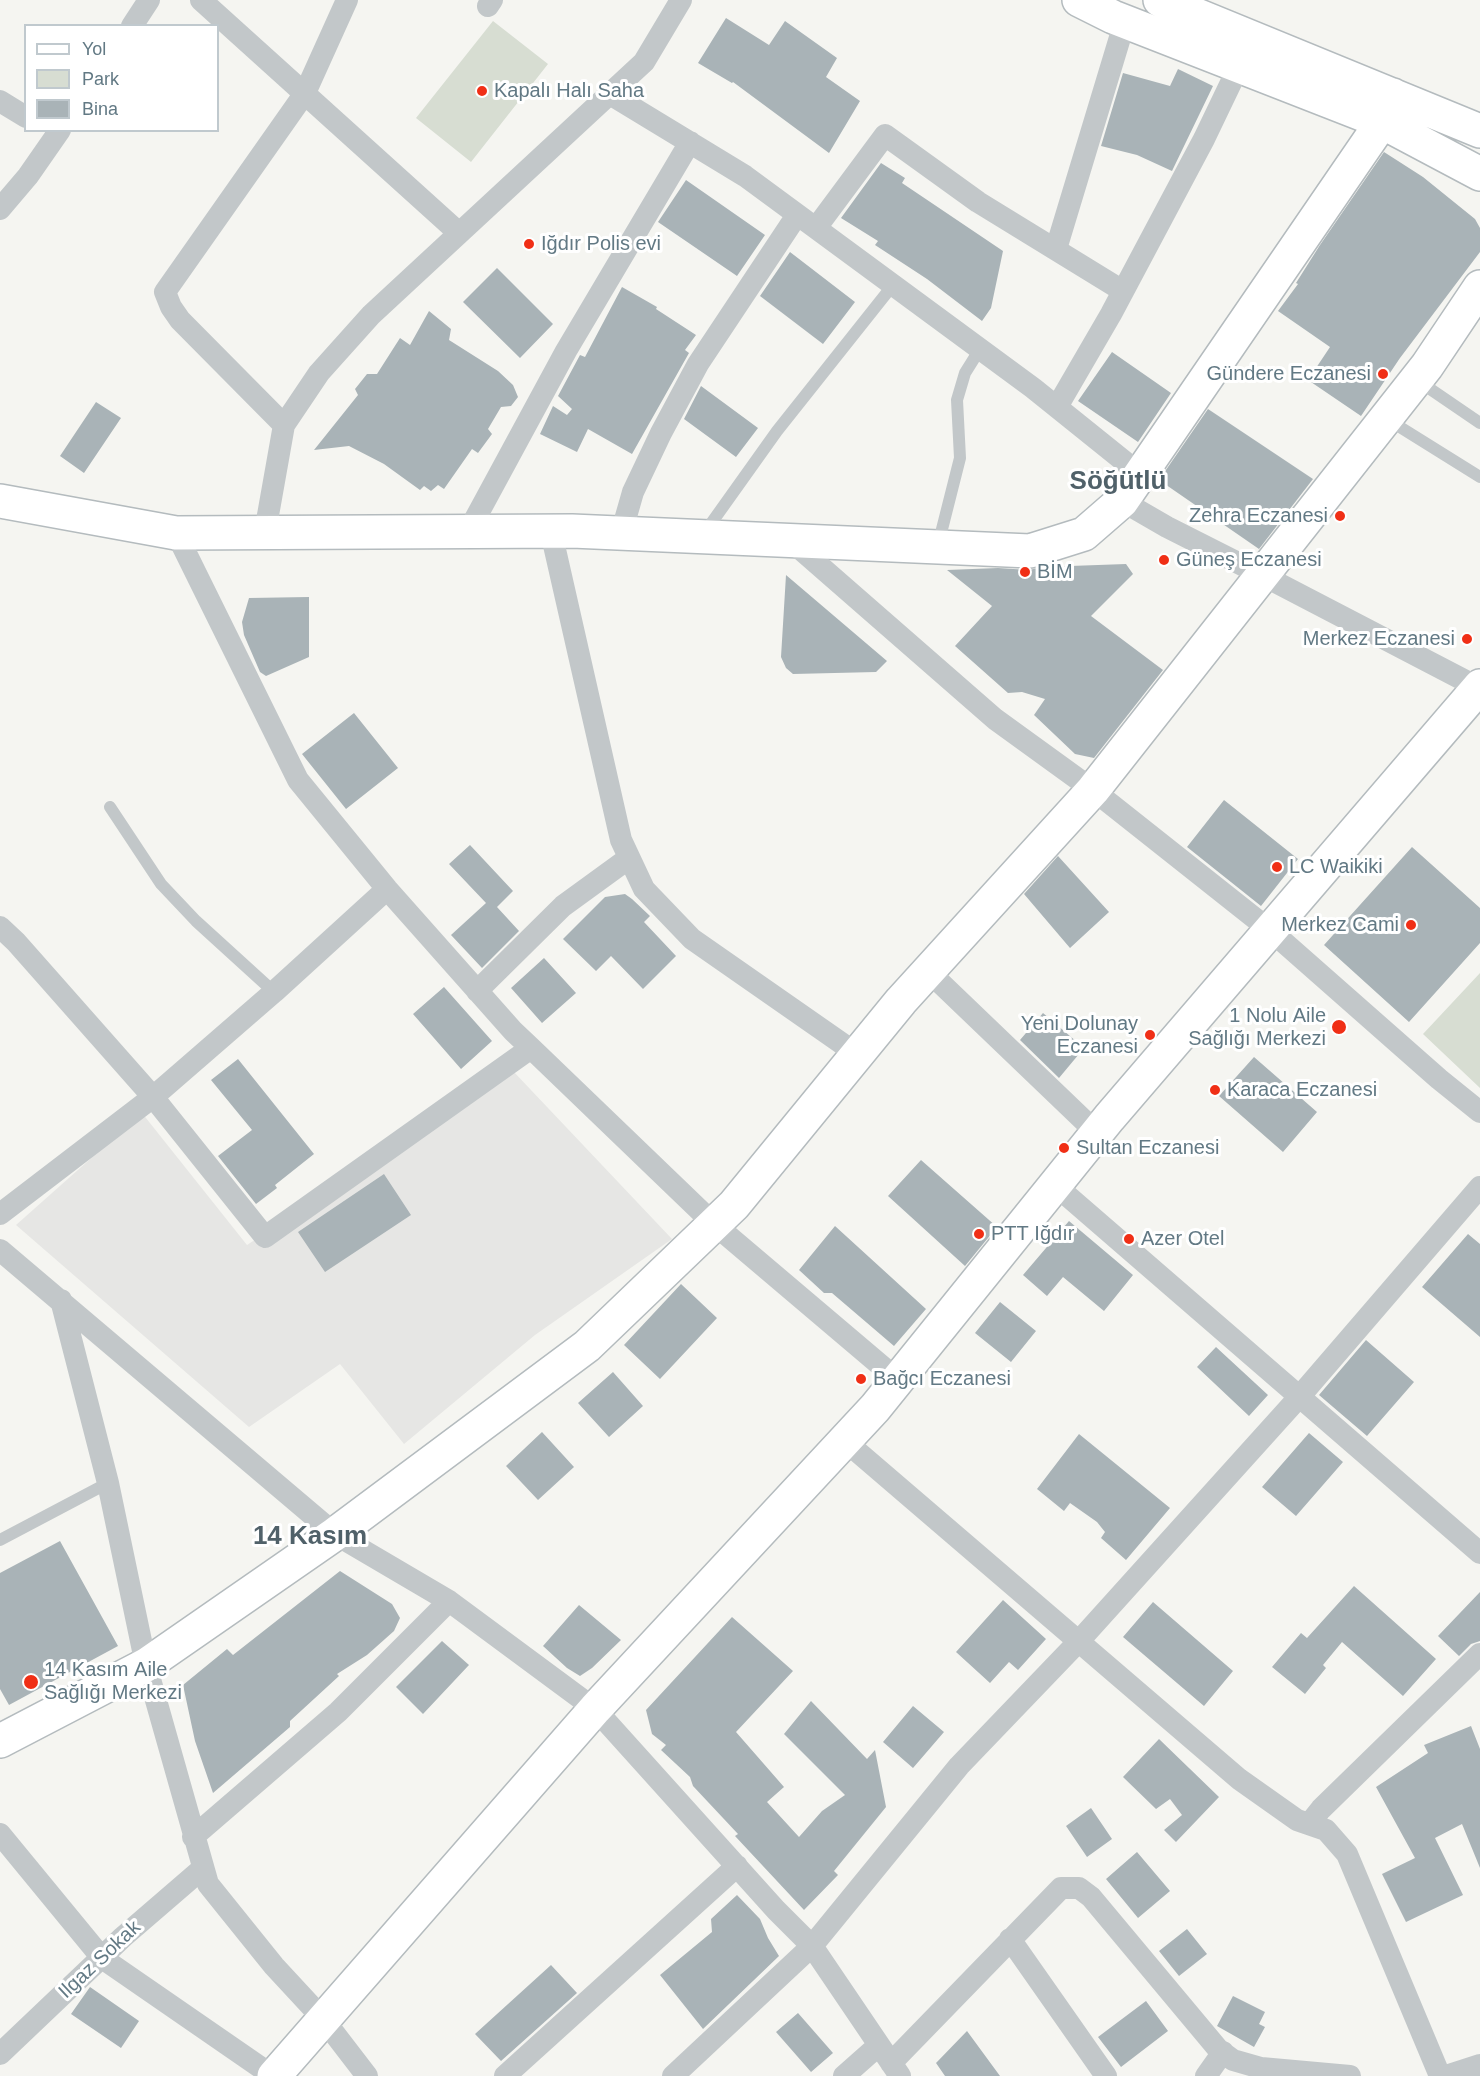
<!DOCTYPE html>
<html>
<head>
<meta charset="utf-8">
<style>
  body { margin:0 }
  #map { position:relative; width:1480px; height:2076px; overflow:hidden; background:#f5f5f1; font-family:Arial,sans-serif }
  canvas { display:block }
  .legend { position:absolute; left:24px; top:24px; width:195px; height:108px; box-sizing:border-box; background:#fff; border:2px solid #c0c9ce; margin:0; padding:8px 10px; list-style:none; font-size:18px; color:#627984 }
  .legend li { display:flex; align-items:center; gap:12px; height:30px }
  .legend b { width:30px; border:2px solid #c0c9ce }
</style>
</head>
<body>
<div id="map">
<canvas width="1480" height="2076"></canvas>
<ul class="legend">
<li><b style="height:8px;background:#fff"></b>Yol</li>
<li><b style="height:16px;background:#d7ddd2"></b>Park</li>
<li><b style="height:16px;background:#a9b3b7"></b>Bina</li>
</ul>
</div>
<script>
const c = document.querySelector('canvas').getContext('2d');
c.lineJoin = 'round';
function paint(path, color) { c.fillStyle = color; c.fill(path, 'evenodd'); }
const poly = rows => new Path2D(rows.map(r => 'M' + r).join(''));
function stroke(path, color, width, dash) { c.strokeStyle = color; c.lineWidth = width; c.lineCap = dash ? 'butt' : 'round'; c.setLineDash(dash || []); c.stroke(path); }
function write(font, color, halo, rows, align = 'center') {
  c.font = font + ' Arial,sans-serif'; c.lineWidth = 6; c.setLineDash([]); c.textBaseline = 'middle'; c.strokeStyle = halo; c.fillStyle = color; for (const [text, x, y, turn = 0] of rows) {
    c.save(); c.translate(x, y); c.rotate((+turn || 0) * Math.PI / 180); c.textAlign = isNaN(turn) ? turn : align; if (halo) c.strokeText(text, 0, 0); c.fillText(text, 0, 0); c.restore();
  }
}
paint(poly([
  [513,1071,672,1239,535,1335,404,1444,340,1364,249,1427,16,1225,142,1113,247,1245]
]), '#e6e6e4');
paint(poly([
  [493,21,548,64,471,162,416,118],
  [1480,973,1480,1088,1423,1034]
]), '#d7ddd2');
paint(poly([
  [726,18,769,45,785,21,837,58,826,77,860,101,829,153,733,82,732,83,698,63],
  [1178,69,1213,86,1172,171,1137,155,1101,146,1123,73,1170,86],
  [1384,152,1423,177,1475,219,1480,228,1480,252,1400,358,1361,416,1308,380,1330,347,1278,311,1298,284,1296,283,1320,245],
  [881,163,905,178,902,183,1003,251,991,308,982,321,927,279,875,245,878,241,841,218],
  [686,180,765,235,737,276,658,222],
  [790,252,855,302,823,344,760,296],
  [497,268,553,324,520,358,463,302],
  [622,287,657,307,656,309,696,335,685,350,689,353,632,454,588,429,577,452,540,434,553,406,567,415,572,409,558,396,580,355,585,357],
  [429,311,451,329,449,340,498,371,513,385,518,397,511,406,501,407,488,429,492,434,478,453,472,449,444,489,438,485,431,491,424,486,420,490,384,464,349,446,314,450,358,395,355,389,367,374,377,374,400,338,410,345],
  [1112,352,1171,393,1138,442,1078,401],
  [701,386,758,428,736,457,684,419],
  [96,402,121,418,84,473,60,456],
  [1208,409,1313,479,1259,549,1159,480],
  [1126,564,1133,574,1091,616,1163,670,1094,758,1075,754,1034,715,1045,699,1022,692,1008,693,955,646,992,606,947,570,998,568,1029,570,1042,567],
  [786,575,887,661,876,672,793,674,786,668,781,657],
  [309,597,309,657,266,676,260,672,244,635,242,622,249,598],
  [354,713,398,768,346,809,302,754],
  [1224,800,1298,859,1261,906,1187,847],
  [470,845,513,891,497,907,519,931,482,968,451,935,486,903,449,864],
  [1412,847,1480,908,1480,943,1409,1022,1324,945],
  [1058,856,1109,912,1070,948,1024,894],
  [625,894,632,899,650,916,644,922,676,956,643,989,611,956,596,971,563,939,605,897],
  [544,958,576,993,542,1023,511,988],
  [444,987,492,1041,461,1069,413,1014],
  [1043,1013,1084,1048,1059,1078,1020,1040],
  [1254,1057,1317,1112,1283,1152,1219,1096],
  [238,1059,314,1154,275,1185,277,1188,256,1204,218,1156,252,1130,211,1080],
  [921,1160,997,1227,965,1266,888,1196],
  [384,1174,411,1215,325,1272,298,1232],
  [1069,1221,1133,1275,1104,1311,1063,1277,1047,1296,1023,1275],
  [835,1226,926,1309,894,1346,832,1293,824,1293,799,1270],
  [1468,1234,1480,1244,1480,1337,1422,1287],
  [681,1284,717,1318,660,1379,624,1345],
  [1000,1302,1036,1331,1011,1362,975,1333],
  [1366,1340,1414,1382,1367,1436,1319,1395],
  [1216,1347,1268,1395,1249,1416,1197,1367],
  [613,1372,643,1406,609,1437,578,1403],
  [542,1432,574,1467,538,1500,506,1466],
  [1309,1433,1343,1462,1296,1516,1262,1487],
  [1079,1434,1170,1508,1126,1560,1101,1538,1105,1532,1097,1522,1070,1503,1064,1511,1037,1489],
  [60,1541,118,1646,9,1705,0,1689,0,1573],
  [340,1571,392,1604,400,1618,394,1631,367,1655,337,1674,339,1676,290,1721,290,1727,213,1793,195,1741,183,1685,227,1649,233,1655],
  [1354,1586,1436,1659,1403,1696,1342,1642,1323,1665,1326,1668,1305,1694,1272,1667,1301,1633,1307,1638],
  [1480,1592,1480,1641,1471,1644,1459,1656,1438,1636],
  [1003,1600,1046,1639,1018,1670,1009,1662,990,1683,956,1652],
  [1153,1602,1233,1671,1204,1706,1123,1637],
  [579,1605,621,1640,592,1668,580,1676,567,1668,543,1646],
  [732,1617,793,1671,736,1732,784,1787,767,1802,799,1837,822,1811,845,1795,784,1734,811,1701,867,1759,875,1750,886,1807,834,1871,838,1875,804,1910,735,1836,738,1834,693,1786,690,1777,661,1750,666,1745,652,1734,646,1710],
  [442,1641,469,1665,423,1714,396,1687],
  [913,1706,944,1732,913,1768,883,1742],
  [1471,1726,1480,1749,1480,1868,1462,1824,1435,1838,1463,1895,1406,1922,1382,1874,1415,1858,1376,1787,1428,1753,1424,1745],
  [1159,1739,1219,1797,1176,1842,1164,1830,1182,1815,1170,1799,1156,1809,1123,1777],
  [1091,1808,1112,1839,1087,1857,1066,1826],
  [1137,1852,1170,1891,1138,1918,1106,1879],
  [737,1895,760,1919,768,1938,779,1956,703,2029,660,1975,712,1932,711,1919],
  [1187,1929,1207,1954,1179,1976,1159,1951],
  [551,1965,577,1993,501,2061,475,2034],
  [90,1987,139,2021,121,2048,71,2014],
  [1233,1996,1265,2012,1259,2024,1265,2027,1254,2047,1217,2026],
  [1146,2001,1168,2031,1121,2067,1098,2037],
  [798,2013,833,2053,811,2072,776,2032],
  [967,2031,1000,2076,945,2076,936,2063]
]), '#a9b3b7');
const secondary = poly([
  [1079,0,1113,17,1382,122,1480,174],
  [1160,0,1480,131],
  [0,501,176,533,572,531,1030,551,1084,534,1122,501,1382,122,1393,95],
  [0,1741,146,1665,335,1534,587,1346,734,1205,901,1001,1093,790,1427,366,1480,287],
  [274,2076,595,1709,875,1408,1109,1118,1480,686]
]);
stroke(secondary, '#b4bbbe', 36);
stroke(poly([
  [1417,380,1480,423],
  [1387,419,1480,477],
  [705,532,777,431,893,285],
  [938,545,960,458,957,400,965,373,980,349],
  [110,807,161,884,196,921,274,992],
  [0,1540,108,1483]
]), '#c2c7c9', 12);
stroke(poly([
  [201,0,459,233],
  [488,6,492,0],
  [132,26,149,0],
  [610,94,745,176,1033,388,1140,474],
  [0,101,26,117],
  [0,209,28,176,60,130],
  [816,228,885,135,978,202,1123,291],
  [1056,249,1125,21],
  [1057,407,1111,314,1204,139,1239,66],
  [284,425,180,320,171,307,165,292,305,93,347,0],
  [1122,501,1167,527,1262,575,1479,688],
  [265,532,284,425,319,373,371,315,644,62,681,0],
  [468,532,566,351,690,142],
  [551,532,621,840,644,889,692,939,857,1054],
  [176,533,298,780,387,889,513,1031,531,1048,714,1224,898,1380],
  [621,534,633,492,661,433,698,364,797,215],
  [790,540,995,719,1093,790,1271,931,1439,1079,1480,1112],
  [0,927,16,942,153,1097,265,1237,531,1048],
  [928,971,1097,1133],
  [477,991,563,906,629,858],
  [1055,1185,1480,1553],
  [0,1214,153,1097,274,992,387,889],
  [0,1250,335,1534,449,1601,595,1709,776,1910,812,1946,900,2076],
  [61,1300,108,1483,146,1665,208,1884,274,1966,324,2020,367,2076],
  [845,1441,1239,1779,1297,1820,1326,1830,1347,1854,1440,2076],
  [1309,1824,1321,1809,1480,1654],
  [0,1834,102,1958,273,2076],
  [193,1837,338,1712,449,1601],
  [1010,1939,1106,2076],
  [0,2054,123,1937,203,1868],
  [891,2063,1061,1888,1079,1888,1091,1897,1218,2049,1233,2060,1261,2068,1350,2076],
  [505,2076,737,1866],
  [673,2076,812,1946,959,1766,1079,1641,1300,1396,1480,1187],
  [844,2076,879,2045],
  [1206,2076,1223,2052],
  [1446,2076,1480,2065]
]), '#c2c7c9', 22);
stroke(secondary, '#fff', 33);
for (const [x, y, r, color] of [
  [482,91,6,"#f02f16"],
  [529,244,6,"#f02f16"],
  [1383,374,6,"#f02f16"],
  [1340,516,6,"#f02f16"],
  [1164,560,6,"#f02f16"],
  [1025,572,6,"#f02f16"],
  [1467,639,6,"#f02f16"],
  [1277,867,6,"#f02f16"],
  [1411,925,6,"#f02f16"],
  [1339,1027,8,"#f02f16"],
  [1150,1035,6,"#f02f16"],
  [1215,1090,6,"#f02f16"],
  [1064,1148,6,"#f02f16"],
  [979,1234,6,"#f02f16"],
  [1129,1239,6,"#f02f16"],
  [861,1379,6,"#f02f16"],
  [31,1682,8,"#f02f16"]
]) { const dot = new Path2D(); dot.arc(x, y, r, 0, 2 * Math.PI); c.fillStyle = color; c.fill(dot); stroke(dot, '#fff', 2); }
write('20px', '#627984', '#fff', [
  ["Kapalı Halı Saha",494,91],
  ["Iğdır Polis evi",541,244],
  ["Gündere Eczanesi",1371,374,"right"],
  ["Zehra Eczanesi",1328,516,"right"],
  ["Güneş Eczanesi",1176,560],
  ["BİM",1037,572],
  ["Merkez Eczanesi",1455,639,"right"],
  ["LC Waikiki",1289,867],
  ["Merkez Cami",1399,925,"right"],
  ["1 Nolu Aile",1326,1016,"right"],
  ["Sağlığı Merkezi",1326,1039,"right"],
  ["Yeni Dolunay",1138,1024,"right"],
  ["Eczanesi",1138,1047,"right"],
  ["Karaca Eczanesi",1227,1090],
  ["Sultan Eczanesi",1076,1148],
  ["PTT Iğdır",991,1234],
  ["Azer Otel",1141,1239],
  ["Bağcı Eczanesi",873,1379],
  ["14 Kasım Aile",44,1670],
  ["Sağlığı Merkezi",44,1693]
], 'left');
write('20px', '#627984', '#fff', [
  ["Ilgaz Sokak",100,1960,-43]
]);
write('bold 26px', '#506169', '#fff', [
  ["Söğütlü",1118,482],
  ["14 Kasım",310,1537]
]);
</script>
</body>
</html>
